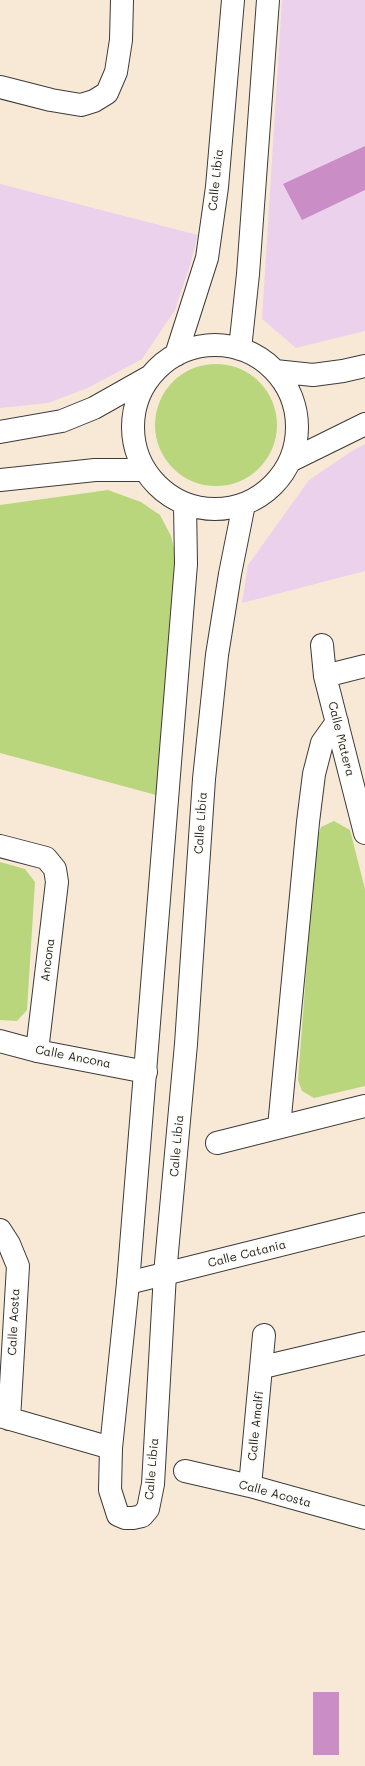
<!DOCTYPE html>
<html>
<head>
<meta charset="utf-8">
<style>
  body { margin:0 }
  canvas { display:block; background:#f8e9d7 }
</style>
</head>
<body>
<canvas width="365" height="1766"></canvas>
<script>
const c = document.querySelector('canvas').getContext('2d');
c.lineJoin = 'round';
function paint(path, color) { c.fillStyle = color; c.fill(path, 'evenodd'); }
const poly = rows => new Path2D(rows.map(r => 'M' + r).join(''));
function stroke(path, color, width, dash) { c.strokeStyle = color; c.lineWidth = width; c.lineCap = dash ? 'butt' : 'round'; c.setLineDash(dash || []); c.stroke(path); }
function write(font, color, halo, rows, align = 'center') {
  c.font = font + ' Mali,sans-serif'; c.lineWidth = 3.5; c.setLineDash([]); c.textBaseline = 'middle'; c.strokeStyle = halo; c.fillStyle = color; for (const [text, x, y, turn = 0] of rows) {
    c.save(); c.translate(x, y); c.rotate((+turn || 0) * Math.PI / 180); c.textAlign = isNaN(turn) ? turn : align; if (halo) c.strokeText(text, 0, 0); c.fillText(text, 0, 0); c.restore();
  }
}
paint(poly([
  [282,0,365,0,365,331,296,348,262,319],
  [0,184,198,235,190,265,175,310,142,359,88,388,48,403,0,408],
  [365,444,365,571,242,603,248,565,309,480,352,451]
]), '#ebd1ec');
paint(poly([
  '155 425a61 61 0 1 1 122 0a61 61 0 1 1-122 0Z',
  [108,490,141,502,160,515,171,536,176,557,160,796,0,753,0,505],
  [334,821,350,830,365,889,365,1086,314,1098,302,1091,298,1080,316,842,321,827],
  [0,862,25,869,35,882,27,1010,17,1021,0,1020]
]), '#bad67c');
paint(poly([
  [365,146,365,190,302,220,283,184],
  [313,1692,339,1692,339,1755,313,1755]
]), '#ca8dc5');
const street = poly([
  [0,87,51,100,81,105,94,101,107,93,116,72,121,40,122,0],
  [322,645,325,676,365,833],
  [325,676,365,666],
  [0,846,46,858,55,869,57,882,37,1051],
  [0,1041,37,1051,146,1072],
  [279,1127,308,822,314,774,322,743,337,722],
  [217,1143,365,1106],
  [0,1230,9,1244,18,1266,9,1419],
  [128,1283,365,1224],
  [263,1367,365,1343],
  [0,1416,111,1448],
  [185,1471,250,1486,365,1518],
  [250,1486,264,1335]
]);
const secondary = poly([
  '133 427a82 82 0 1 1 164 0a82 82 0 1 1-164 0Z',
  [240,349,248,274,268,0],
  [176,355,207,258,217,187,233,0],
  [275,371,313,375,343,371,365,366],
  [0,432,62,421,94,408,149,377],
  [290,461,365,424],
  [0,480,95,470,144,470],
  [185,504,186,564,128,1283,111,1448,110,1490,118,1515,125,1518,133,1518,142,1516,148,1509,153,1484,165,1274,186,1044,204,779,217,655,230,574,244,504]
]);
stroke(street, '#3d3b38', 24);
stroke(secondary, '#3d3b38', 24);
stroke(street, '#fff', 22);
stroke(secondary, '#fff', 22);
write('12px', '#1c1c1c', '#fdfcf7', [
  ["Calle Libia",216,180,-84],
  ["Calle Matera",341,739,76],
  ["Calle Libia",201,823,-86],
  ["Ancona",48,960,-83],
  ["Calle Ancona",73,1057,11],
  ["Calle Libia",177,1146,-85],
  ["Calle Catania",247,1254,-14],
  ["Calle Aosta",14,1322,-87],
  ["Calle Amalfi",256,1426,-84],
  ["Calle Libia",152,1469,-85],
  ["Calle Acosta",275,1494,15]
]);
</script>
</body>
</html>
